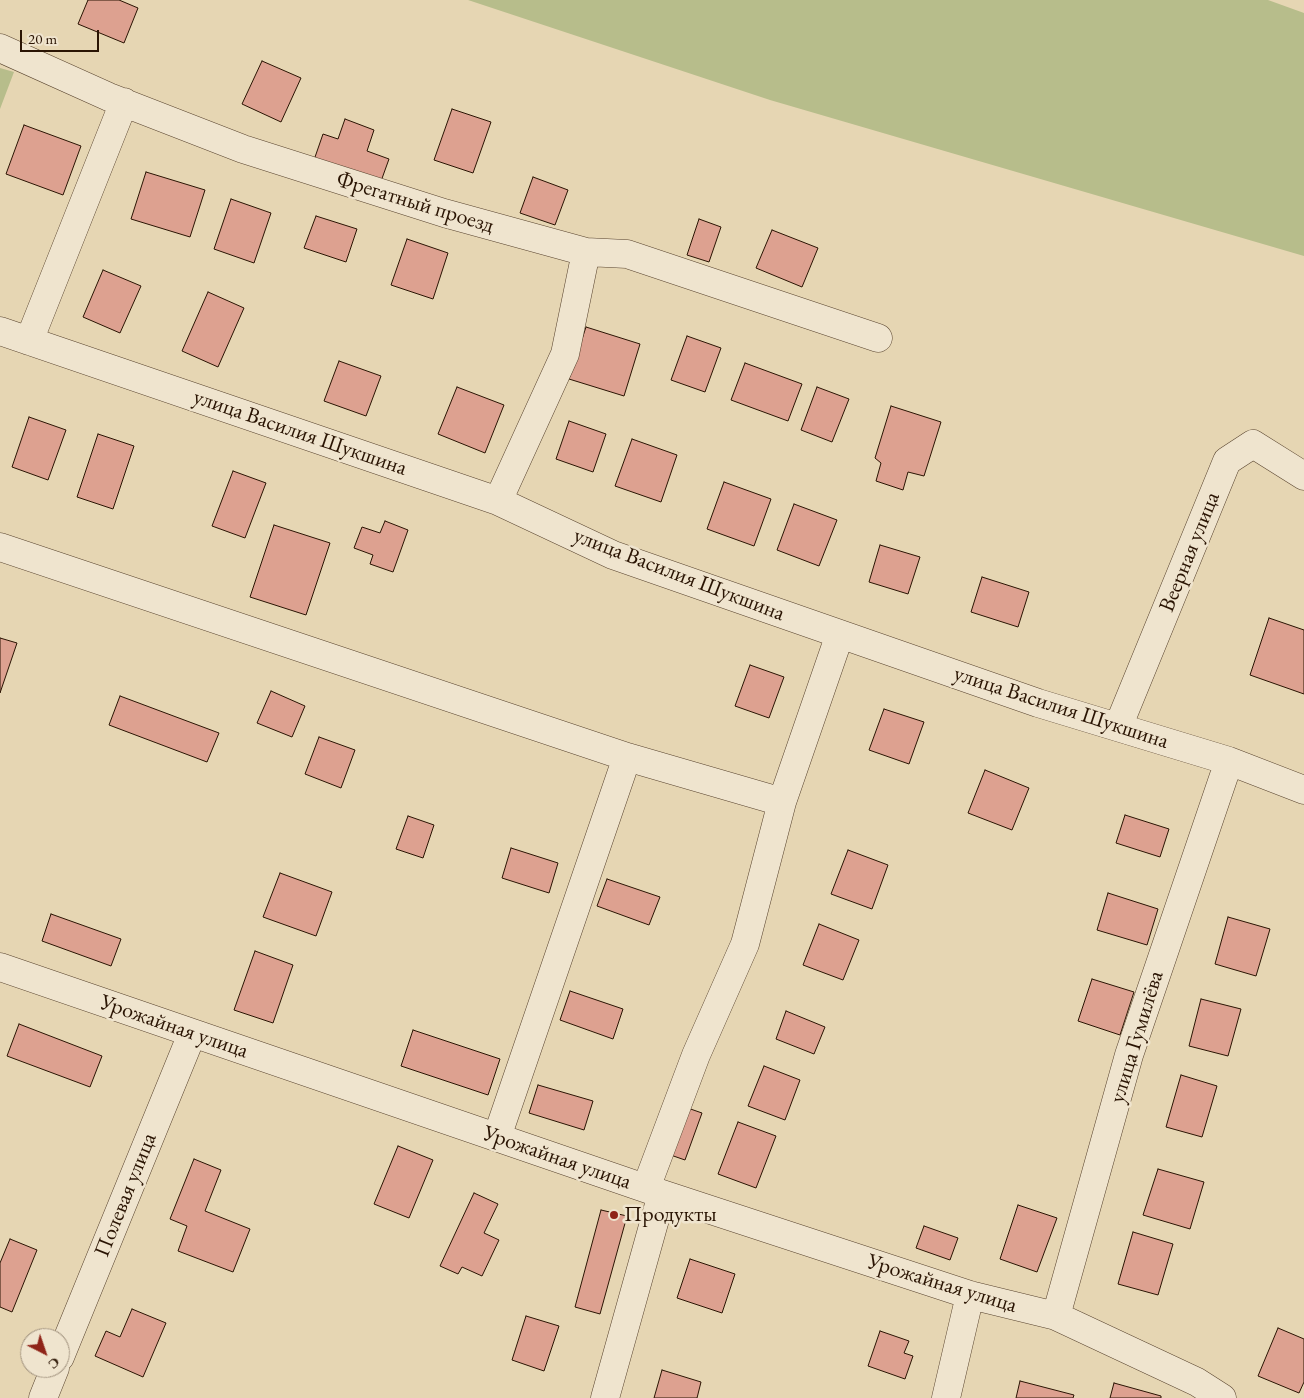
<!DOCTYPE html>
<html>
<head>
<meta charset="utf-8">
<style>
  body { margin:0 }
  #map { position:relative; width:1304px; height:1398px; overflow:hidden; background:#e6d6b3; font-family:"EB Garamond",serif }
  canvas { display:block }
  .north { position:absolute; left:20px; top:1328px; width:50px; height:50px; box-sizing:border-box; background:#efe4ce; border:1px solid #a0917d; border-radius:50%; rotate:139deg; font-size:14px; font-weight:700; line-height:20px; text-align:center; color:#2a1403 }
  .north::after { content:''; display:block; margin:auto; width:18px; height:22px; background:#8f2418; clip-path:polygon(50% 0,100% 100%,50% 72%,0 100%) }
  .scale { position:absolute; left:20px; top:30px; width:79px; height:22px; box-sizing:border-box; border:2px solid #2a1403; border-top:0; padding-left:6px; font-size:15px; line-height:18px; white-space:nowrap; color:#2a1403; -webkit-text-stroke:4px #efe4ce; paint-order:stroke }
</style>
</head>
<body>
<div id="map">
<canvas width="1304" height="1398"></canvas>
<div class="north">С</div>
<div class="scale">20 m</div>
</div>
<script>
const c = document.querySelector('canvas').getContext('2d');
c.lineJoin = 'round';
function paint(path, color) { c.fillStyle = color; c.fill(path, 'evenodd'); }
const poly = rows => new Path2D(rows.map(r => 'M' + r).join(''));
function stroke(path, color, width, dash) { c.strokeStyle = color; c.lineWidth = width; c.lineCap = dash ? 'butt' : 'round'; c.setLineDash(dash || []); c.stroke(path); }
function write(font, color, halo, rows, align = 'center') {
  c.font = font + ' "EB Garamond",serif'; c.lineWidth = 5; c.setLineDash([]); c.textBaseline = 'middle'; c.strokeStyle = halo; c.fillStyle = color; for (const [text, x, y, turn = 0] of rows) {
    c.save(); c.translate(x, y); c.rotate((+turn || 0) * Math.PI / 180); c.textAlign = isNaN(turn) ? turn : align; if (halo) c.strokeText(text, 0, 0); c.fillText(text, 0, 0); c.restore();
  }
}
paint(poly([
  [468,0,1268,0,1304,13,1304,256,770,100],
  [0,68,14,72,0,109]
]), '#b7bd8b');
const building = poly([
  [88,0,119,0,138,8,124,43,78,24,88,0],
  [262,61,301,78,281,122,242,104,262,61],
  [452,109,491,122,473,173,434,160,452,109],
  [345,119,374,130,367,151,389,159,380,184,314,160,323,134,338,139,345,119],
  [24,125,81,146,63,195,6,174,24,125],
  [146,172,205,190,190,237,131,219,146,172],
  [533,177,568,190,555,225,520,213,533,177],
  [231,199,271,213,254,263,214,249,231,199],
  [316,216,357,229,346,262,304,248,316,216],
  [699,219,721,227,709,262,687,255,699,219],
  [772,230,818,248,802,287,756,268,772,230],
  [407,239,448,253,433,299,391,285,407,239],
  [103,270,141,286,120,333,83,317,103,270],
  [208,292,244,308,218,367,182,351,208,292],
  [586,327,640,344,624,396,569,379,586,327],
  [687,336,721,348,705,392,671,380,687,336],
  [339,361,381,376,366,416,324,401,339,361],
  [745,363,802,384,788,421,731,400,745,363],
  [457,387,504,405,485,453,438,434,457,387],
  [817,387,849,399,832,442,801,430,817,387],
  [891,406,941,422,924,476,908,472,903,490,876,481,881,463,875,458,891,406],
  [29,417,66,430,48,480,12,467,29,417],
  [569,421,606,434,593,472,556,459,569,421],
  [98,434,134,446,113,509,77,497,98,434],
  [632,439,677,455,661,502,615,486,632,439],
  [233,471,266,483,245,538,212,526,233,471],
  [724,482,771,499,754,546,707,529,724,482],
  [794,504,837,520,819,566,777,550,794,504],
  [385,521,408,530,393,572,370,564,373,555,354,548,362,527,380,533,385,521],
  [274,525,330,543,306,615,250,597,274,525],
  [880,545,920,557,908,594,869,582,880,545],
  [982,577,1029,592,1018,627,971,612,982,577],
  [1269,618,1304,630,1304,694,1250,675,1269,618],
  [0,638,17,643,0,693,0,638],
  [750,665,784,677,769,718,735,706,750,665],
  [271,691,305,706,292,737,257,723,271,691],
  [120,696,219,733,207,762,109,725,120,696],
  [884,709,924,722,909,764,869,750,884,709],
  [319,737,355,750,341,788,305,774,319,737],
  [985,770,1029,788,1012,830,968,813,985,770],
  [1125,815,1169,829,1160,857,1116,843,1125,815],
  [408,816,434,825,423,858,396,849,408,816],
  [511,848,558,863,549,893,502,878,511,848],
  [848,850,888,865,872,909,831,894,848,850],
  [280,873,332,892,316,936,263,917,280,873],
  [607,879,660,897,649,925,597,906,607,879],
  [1108,893,1158,909,1147,945,1097,930,1108,893],
  [51,914,121,939,111,966,42,941,51,914],
  [1228,917,1270,929,1256,976,1215,964,1228,917],
  [819,924,859,940,843,980,803,965,819,924],
  [255,951,293,965,273,1023,234,1010,255,951],
  [1092,979,1134,992,1120,1035,1078,1021,1092,979],
  [570,991,623,1009,613,1039,560,1020,570,991],
  [1201,999,1241,1009,1228,1056,1189,1046,1201,999],
  [786,1011,825,1027,814,1054,776,1039,786,1011],
  [19,1024,102,1056,90,1087,7,1056,19,1024],
  [413,1030,500,1059,488,1095,401,1066,413,1030],
  [764,1066,800,1080,785,1120,748,1106,764,1066],
  [1181,1075,1217,1086,1202,1137,1166,1127,1181,1075],
  [538,1085,593,1101,584,1130,529,1113,538,1085],
  [679,1105,702,1113,685,1160,662,1152,679,1105],
  [738,1122,776,1136,756,1188,718,1174,738,1122],
  [398,1146,433,1160,409,1218,374,1204,398,1146],
  [194,1159,221,1170,205,1211,250,1229,233,1272,178,1251,187,1226,170,1219,194,1159],
  [1158,1169,1204,1182,1190,1229,1143,1215,1158,1169],
  [474,1193,498,1204,484,1233,499,1240,482,1276,462,1267,458,1274,440,1266,474,1193],
  [1018,1205,1057,1218,1037,1272,1000,1259,1018,1205],
  [601,1210,627,1216,600,1314,575,1307,601,1210],
  [924,1226,958,1238,950,1260,916,1248,924,1226],
  [1133,1232,1173,1244,1158,1295,1118,1284,1133,1232],
  [10,1239,37,1250,12,1312,0,1307,0,1263,10,1239],
  [690,1259,735,1274,722,1313,677,1298,690,1259],
  [132,1309,166,1323,143,1377,95,1356,106,1331,120,1337,132,1309],
  [526,1316,559,1326,544,1371,512,1360,526,1316],
  [1278,1328,1304,1339,1304,1382,1299,1393,1258,1376,1278,1328],
  [880,1331,909,1341,904,1353,913,1356,905,1379,868,1366,880,1331],
  [662,1370,701,1382,697,1398,654,1398,662,1370],
  [1020,1381,1074,1395,1073,1398,1016,1398,1020,1381],
  [1114,1383,1161,1396,1161,1398,1110,1398,1114,1383]
]);
paint(building, '#dda190');
stroke(building, '#2a1403', 1);
const minor = poly([
  [0,48,109,97,243,149,444,213,586,252,565,354,498,501],
  [586,252,627,254,878,338],
  [0,331,498,501,613,555,1038,703,1229,761,1304,790],
  [29,341,124,102],
  [0,547,627,757,497,1137],
  [1118,727,1227,461,1253,444,1304,476],
  [627,757,782,802],
  [0,967,662,1194,970,1295,1056,1316,1197,1382,1222,1398],
  [646,1188,696,1055,745,944,782,802,840,634],
  [1056,1316,1129,1055,1229,761],
  [60,1357,192,1034],
  [43,1398,55,1368],
  [605,1398,662,1194],
  [946,1398,970,1295]
]);
stroke(minor, '#59442f', 29);
stroke(minor, '#efe4ce', 28);
for (const [x, y, r, color] of [
  [614,1215,5,"#8f2418"]
]) { const dot = new Path2D(); dot.arc(x, y, r, 0, 2 * Math.PI); c.fillStyle = color; c.fill(dot); stroke(dot, '#efe4ce', 2); }
write('22px', '#2a1403', '#efe4ce', [
  ["Фрегатный проезд",415,203,17],
  ["улица Василия Шукшина",300,433,19],
  ["Веерная улица",1190,552,-68],
  ["улица Василия Шукшина",679,575,21],
  ["улица Василия Шукшина",1061,708,18],
  ["Урожайная улица",174,1027,19],
  ["улица Гумилёва",1137,1037,-73],
  ["Урожайная улица",557,1158,19],
  ["Полевая улица",126,1195,-68],
  ["Урожайная улица",942,1284,17]
]);
write('22px', '#2a1403', '#efe4ce', [
  ["Продукты",624,1215]
], 'left');
</script>
</body>
</html>
